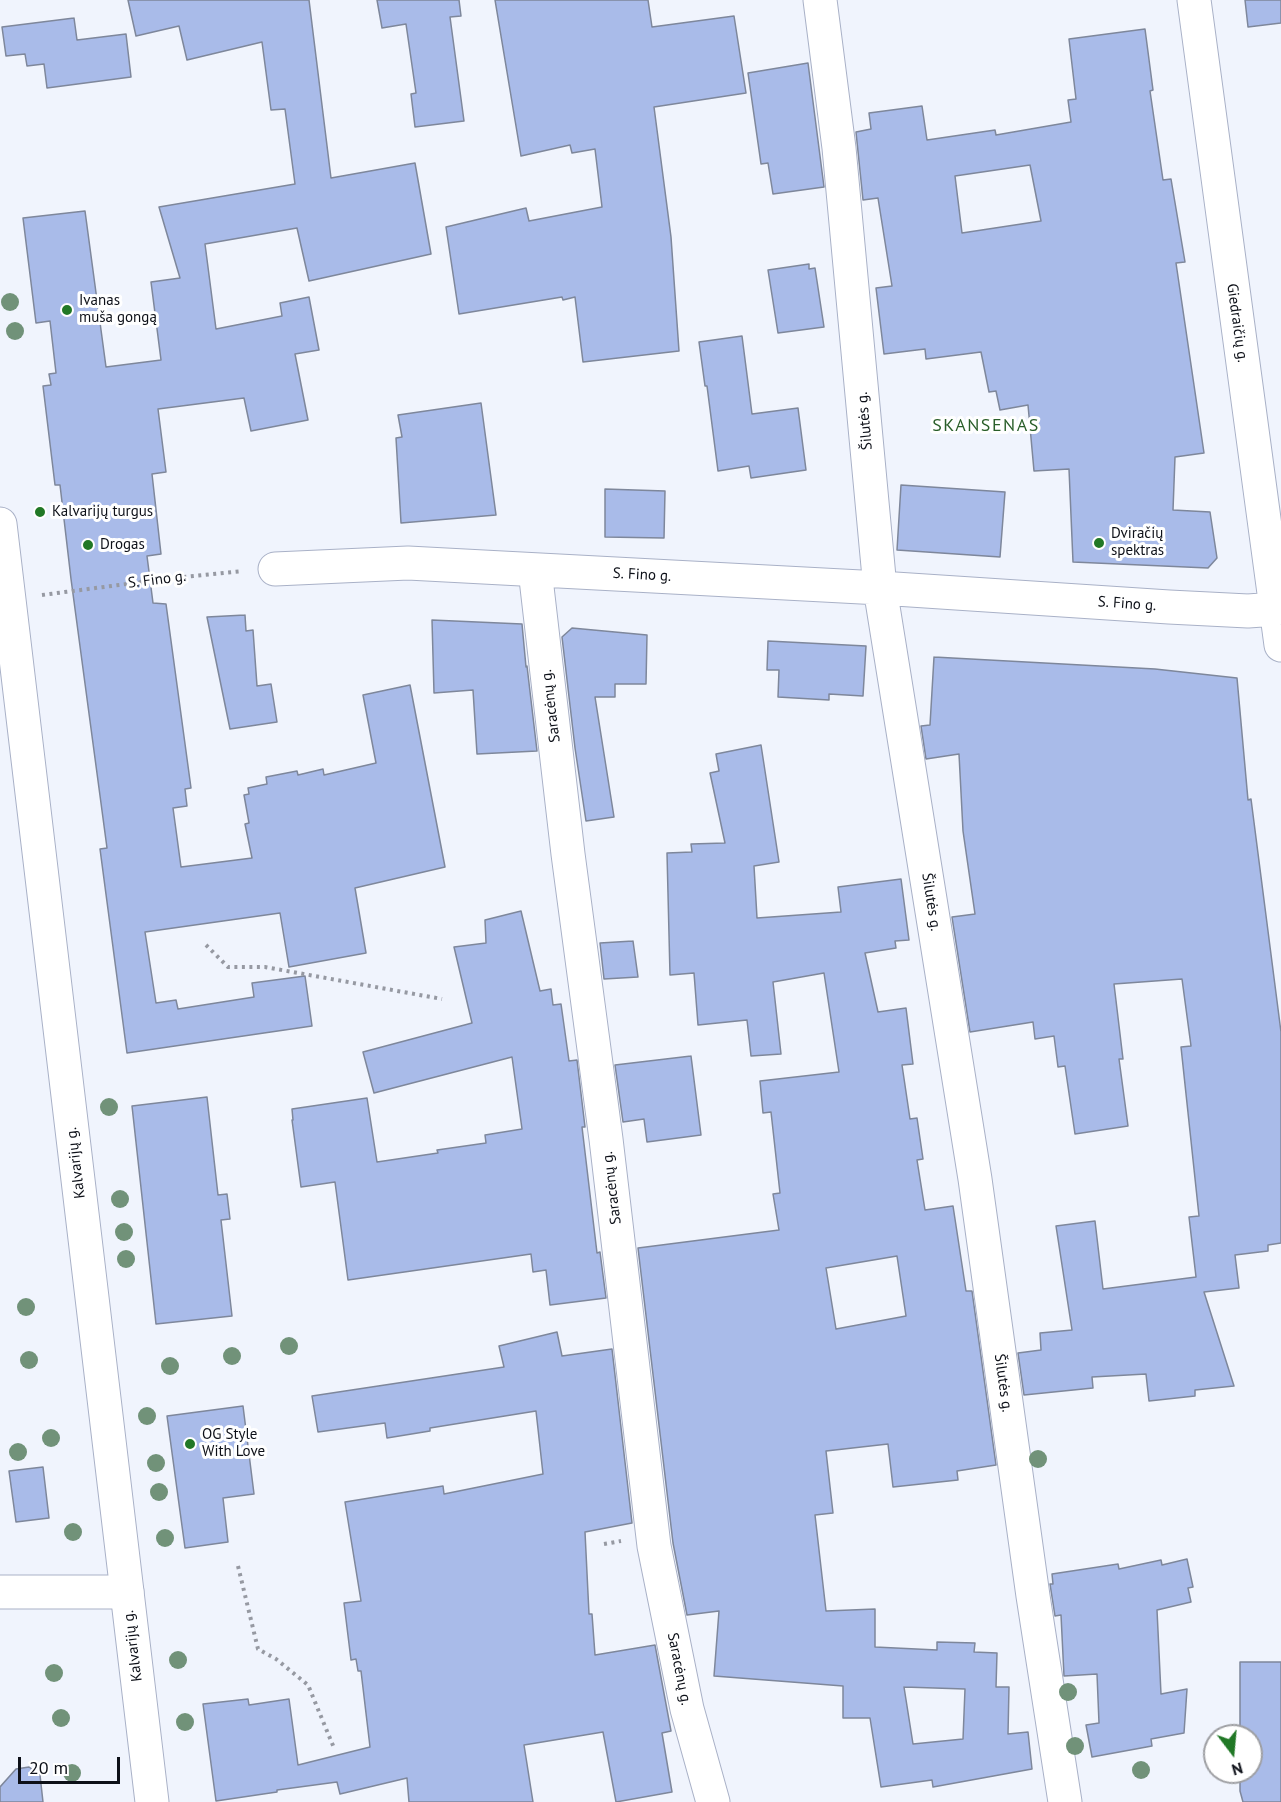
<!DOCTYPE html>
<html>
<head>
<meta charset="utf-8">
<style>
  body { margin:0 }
  #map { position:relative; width:1281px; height:1802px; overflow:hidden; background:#f0f4fd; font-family:"PT Sans",sans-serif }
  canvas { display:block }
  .north { position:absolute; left:1203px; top:1724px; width:60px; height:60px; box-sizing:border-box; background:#fff; border:2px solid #9e9fa3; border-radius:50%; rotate:164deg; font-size:16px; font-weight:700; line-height:24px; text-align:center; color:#0d1018 }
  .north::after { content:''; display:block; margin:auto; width:21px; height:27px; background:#217826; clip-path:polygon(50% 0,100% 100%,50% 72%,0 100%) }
  .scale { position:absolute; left:18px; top:1757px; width:102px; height:27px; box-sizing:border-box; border:3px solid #0d1018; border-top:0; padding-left:8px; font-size:18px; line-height:21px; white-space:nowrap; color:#0d1018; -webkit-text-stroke:4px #fff; paint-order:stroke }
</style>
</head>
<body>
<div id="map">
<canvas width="1281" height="1802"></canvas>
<div class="north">N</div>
<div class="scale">20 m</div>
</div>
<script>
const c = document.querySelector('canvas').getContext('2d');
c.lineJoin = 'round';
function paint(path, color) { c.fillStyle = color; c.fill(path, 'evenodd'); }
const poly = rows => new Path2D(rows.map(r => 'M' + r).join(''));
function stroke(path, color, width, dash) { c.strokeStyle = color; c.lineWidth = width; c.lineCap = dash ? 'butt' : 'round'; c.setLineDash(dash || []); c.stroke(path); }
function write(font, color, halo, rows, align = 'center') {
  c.font = font + ' "PT Sans",sans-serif'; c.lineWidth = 6; c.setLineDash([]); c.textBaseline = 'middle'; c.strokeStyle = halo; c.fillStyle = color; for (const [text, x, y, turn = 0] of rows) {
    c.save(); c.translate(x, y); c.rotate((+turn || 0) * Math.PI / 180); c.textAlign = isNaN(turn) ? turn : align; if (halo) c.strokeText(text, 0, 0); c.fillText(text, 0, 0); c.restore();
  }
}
const building = poly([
  [128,0,309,0,331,178,415,163,431,254,309,281,297,228,205,244,216,329,282,316,280,303,309,297,319,350,295,354,308,420,251,431,244,398,158,409,166,472,152,474,161,554,147,556,153,603,166,604,191,788,185,789,187,806,173,808,181,867,252,858,245,824,249,823,244,795,249,794,248,788,267,784,266,777,297,771,298,775,323,769,324,775,376,763,363,695,410,685,445,867,355,888,366,953,289,967,280,913,145,932,156,1003,176,1000,178,1009,254,997,252,983,305,976,312,1026,127,1053,100,849,107,848,71,579,60,485,55,485,43,386,51,385,49,374,56,373,50,321,36,323,23,218,85,211,106,367,161,360,151,282,180,278,159,207,295,184,285,109,271,110,262,42,187,60,179,26,136,36,128,0],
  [377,0,459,0,461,16,450,17,464,121,415,127,411,94,416,93,406,24,382,28,377,0],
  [495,0,648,0,652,27,734,16,746,93,654,107,671,237,679,351,583,362,575,297,563,300,562,297,459,314,446,227,526,208,529,221,602,207,595,149,572,153,570,145,521,156,495,0],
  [1245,0,1281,0,1281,23,1248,27,1245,0],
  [74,18,77,40,126,34,131,77,47,88,44,64,27,66,25,54,6,56,2,27,74,18],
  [1145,29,1153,90,1150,91,1163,180,1171,179,1185,262,1176,263,1204,453,1175,457,1173,510,1210,512,1217,558,1208,568,1073,562,1069,469,1034,471,1028,405,1000,410,996,391,989,392,981,352,926,359,925,349,884,354,876,288,892,286,878,198,863,200,856,132,871,129,869,113,922,106,927,140,995,130,996,135,1071,122,1068,100,1076,99,1069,39,1145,29],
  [1030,165,1041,221,962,233,955,176,1030,165],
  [808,63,824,187,773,194,768,163,761,164,748,73,808,63],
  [809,264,809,269,815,268,824,327,778,333,768,270,809,264],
  [742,336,752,414,798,408,806,470,751,478,749,466,718,471,707,386,705,386,699,342,742,336],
  [481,403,496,515,401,523,396,438,402,437,398,415,481,403],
  [901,485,1005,492,1000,557,897,550,901,485],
  [605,489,665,491,664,538,605,537,605,489],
  [245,615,246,631,253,630,257,686,271,684,277,722,230,729,207,617,245,615],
  [432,620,522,624,526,667,527,666,537,751,477,754,473,690,434,693,432,620],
  [572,628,647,635,646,684,615,684,615,697,595,697,614,817,586,821,575,748,562,637,572,628],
  [768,641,866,646,863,696,829,694,829,700,778,697,779,670,767,670,768,641],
  [934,657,1155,669,1237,678,1248,800,1251,799,1281,1032,1281,1243,1268,1245,1268,1251,1235,1255,1239,1288,1204,1292,1234,1386,1195,1390,1195,1396,1149,1401,1146,1374,1092,1377,1093,1388,1024,1395,1018,1353,1041,1350,1040,1333,1072,1330,1056,1226,1095,1221,1103,1289,1196,1277,1189,1217,1199,1216,1181,1047,1191,1046,1182,979,1114,984,1123,1059,1119,1059,1128,1126,1075,1134,1065,1066,1058,1067,1054,1036,1035,1039,1033,1022,970,1032,952,917,975,914,963,831,959,754,926,759,921,726,930,725,934,657],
  [761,745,779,862,754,866,757,918,841,912,838,887,901,879,909,940,895,941,896,948,865,953,878,1012,906,1008,913,1064,902,1065,910,1119,917,1118,923,1159,917,1160,925,1210,953,1206,966,1291,972,1291,996,1465,957,1471,958,1480,893,1487,888,1444,826,1451,833,1513,815,1515,826,1611,875,1609,875,1647,937,1650,937,1642,975,1643,974,1652,997,1653,996,1687,1009,1687,1008,1734,1028,1732,1032,1769,933,1787,932,1780,881,1787,870,1718,843,1718,843,1686,714,1676,719,1611,687,1615,673,1543,638,1248,779,1230,773,1194,780,1193,771,1112,763,1113,760,1081,839,1072,824,973,773,982,781,1054,751,1056,747,1020,698,1025,694,973,670,975,667,853,692,852,691,844,725,843,710,773,719,771,716,754,761,745],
  [897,1256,906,1316,836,1329,826,1268,897,1256],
  [904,1687,965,1689,963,1739,913,1744,904,1687],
  [521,911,540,991,551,989,553,1005,561,1004,569,1061,577,1060,585,1127,582,1127,597,1253,600,1252,606,1298,550,1305,546,1270,533,1272,531,1254,348,1280,335,1182,301,1187,292,1120,293,1120,292,1109,367,1098,377,1162,438,1153,437,1150,486,1143,485,1135,522,1129,512,1057,374,1093,363,1052,472,1023,454,947,486,943,485,920,521,911],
  [633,941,638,977,604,979,600,943,633,941],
  [691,1056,701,1135,647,1142,644,1119,623,1122,615,1065,691,1056],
  [207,1097,218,1195,227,1194,230,1219,221,1220,232,1316,156,1324,132,1106,207,1097],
  [557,1332,562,1356,612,1349,632,1523,585,1532,589,1614,592,1614,595,1655,655,1645,671,1731,662,1733,672,1792,616,1802,603,1732,524,1745,533,1802,409,1802,407,1778,340,1794,337,1782,277,1790,277,1792,216,1801,203,1704,248,1699,249,1705,289,1699,298,1765,370,1747,361,1671,358,1671,356,1659,351,1660,344,1603,361,1601,345,1502,443,1486,444,1494,543,1474,536,1411,430,1428,430,1431,387,1438,385,1423,318,1432,312,1396,504,1367,499,1346,557,1332],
  [243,1406,254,1494,223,1498,228,1542,185,1548,167,1416,243,1406],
  [43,1467,49,1518,16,1522,9,1471,43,1467],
  [1187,1559,1193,1587,1188,1588,1191,1602,1157,1610,1161,1694,1187,1689,1184,1733,1151,1739,1152,1746,1092,1757,1086,1725,1099,1723,1097,1674,1064,1676,1061,1615,1055,1616,1050,1584,1053,1584,1052,1574,1118,1564,1119,1569,1161,1560,1162,1565,1187,1559],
  [1240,1662,1281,1662,1281,1802,1243,1802,1240,1791,1240,1772,1251,1772,1251,1736,1240,1736,1240,1662],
  [29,1767,40,1775,43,1802,0,1802,0,1787,16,1769,29,1767]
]);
paint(building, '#a9bbe9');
stroke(building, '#7e879b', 1.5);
const minor = poly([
  [820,0,839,148,880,588,975,1179,1033,1596,1065,1802],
  [1194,0,1281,645],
  [275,569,408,563,880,588,1169,607,1248,611,1276,609],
  [535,570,568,854,606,1139,654,1546,687,1709,713,1802],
  [0,1592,127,1592]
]);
const major = poly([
  [0,524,152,1802]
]);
stroke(minor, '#a9b1c7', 35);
stroke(major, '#a9b1c7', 35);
stroke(poly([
  [42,595,173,578,243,571],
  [206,945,228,967,265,967,442,999],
  [604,1544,621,1541],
  [238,1566,258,1649,276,1659,308,1685,334,1748]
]), '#9699a2', 4, [3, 4.5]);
stroke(minor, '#fff', 33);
stroke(major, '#fff', 33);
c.fillStyle = '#719279';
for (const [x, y] of [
  [10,302],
  [15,331],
  [109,1107],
  [120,1199],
  [124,1232],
  [126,1259],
  [26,1307],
  [289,1346],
  [232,1356],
  [29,1360],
  [170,1366],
  [147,1416],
  [51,1438],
  [18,1452],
  [1038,1459],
  [156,1463],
  [159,1492],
  [73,1532],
  [165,1538],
  [178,1660],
  [54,1673],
  [1068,1692],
  [61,1718],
  [185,1722],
  [1075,1746],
  [1141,1770],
  [72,1773]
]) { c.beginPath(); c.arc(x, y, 9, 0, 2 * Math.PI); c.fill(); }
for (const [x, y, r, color] of [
  [67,310,6,"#217826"],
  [40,512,6,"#217826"],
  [1099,543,6,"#217826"],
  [88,545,6,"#217826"],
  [190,1444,6,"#217826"]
]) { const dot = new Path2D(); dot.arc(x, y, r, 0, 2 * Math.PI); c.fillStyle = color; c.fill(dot); stroke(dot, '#fff', 2); }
write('15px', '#0d1018', '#fff', [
  ["Ivanas",79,301],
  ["muša gongą",79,318],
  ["Kalvarijų turgus",52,512],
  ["Dviračių",1111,534],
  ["spektras",1111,551],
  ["Drogas",100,545],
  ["OG Style",202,1435],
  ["With Love",202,1452]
], 'left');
write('15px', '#0d1018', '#fff', [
  ["Giedraičių g.",1237,323,82],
  ["Šilutės g.",865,421,-95],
  ["S. Fino g.",642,575,3],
  ["S. Fino g.",157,580,-7],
  ["S. Fino g.",1127,604,4],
  ["Saracėnų g.",551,706,-97],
  ["Šilutės g.",931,902,81],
  ["Kalvarijų g.",76,1163,-97],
  ["Saracėnų g.",612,1188,-97],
  ["Šilutės g.",1003,1383,82],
  ["Kalvarijų g.",133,1646,-97],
  ["Saracėnų g.",679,1669,79]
]);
c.letterSpacing = '1.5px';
write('18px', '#295e29', '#fff', [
  ["SKANSENAS",986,426]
]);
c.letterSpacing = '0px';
</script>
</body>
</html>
